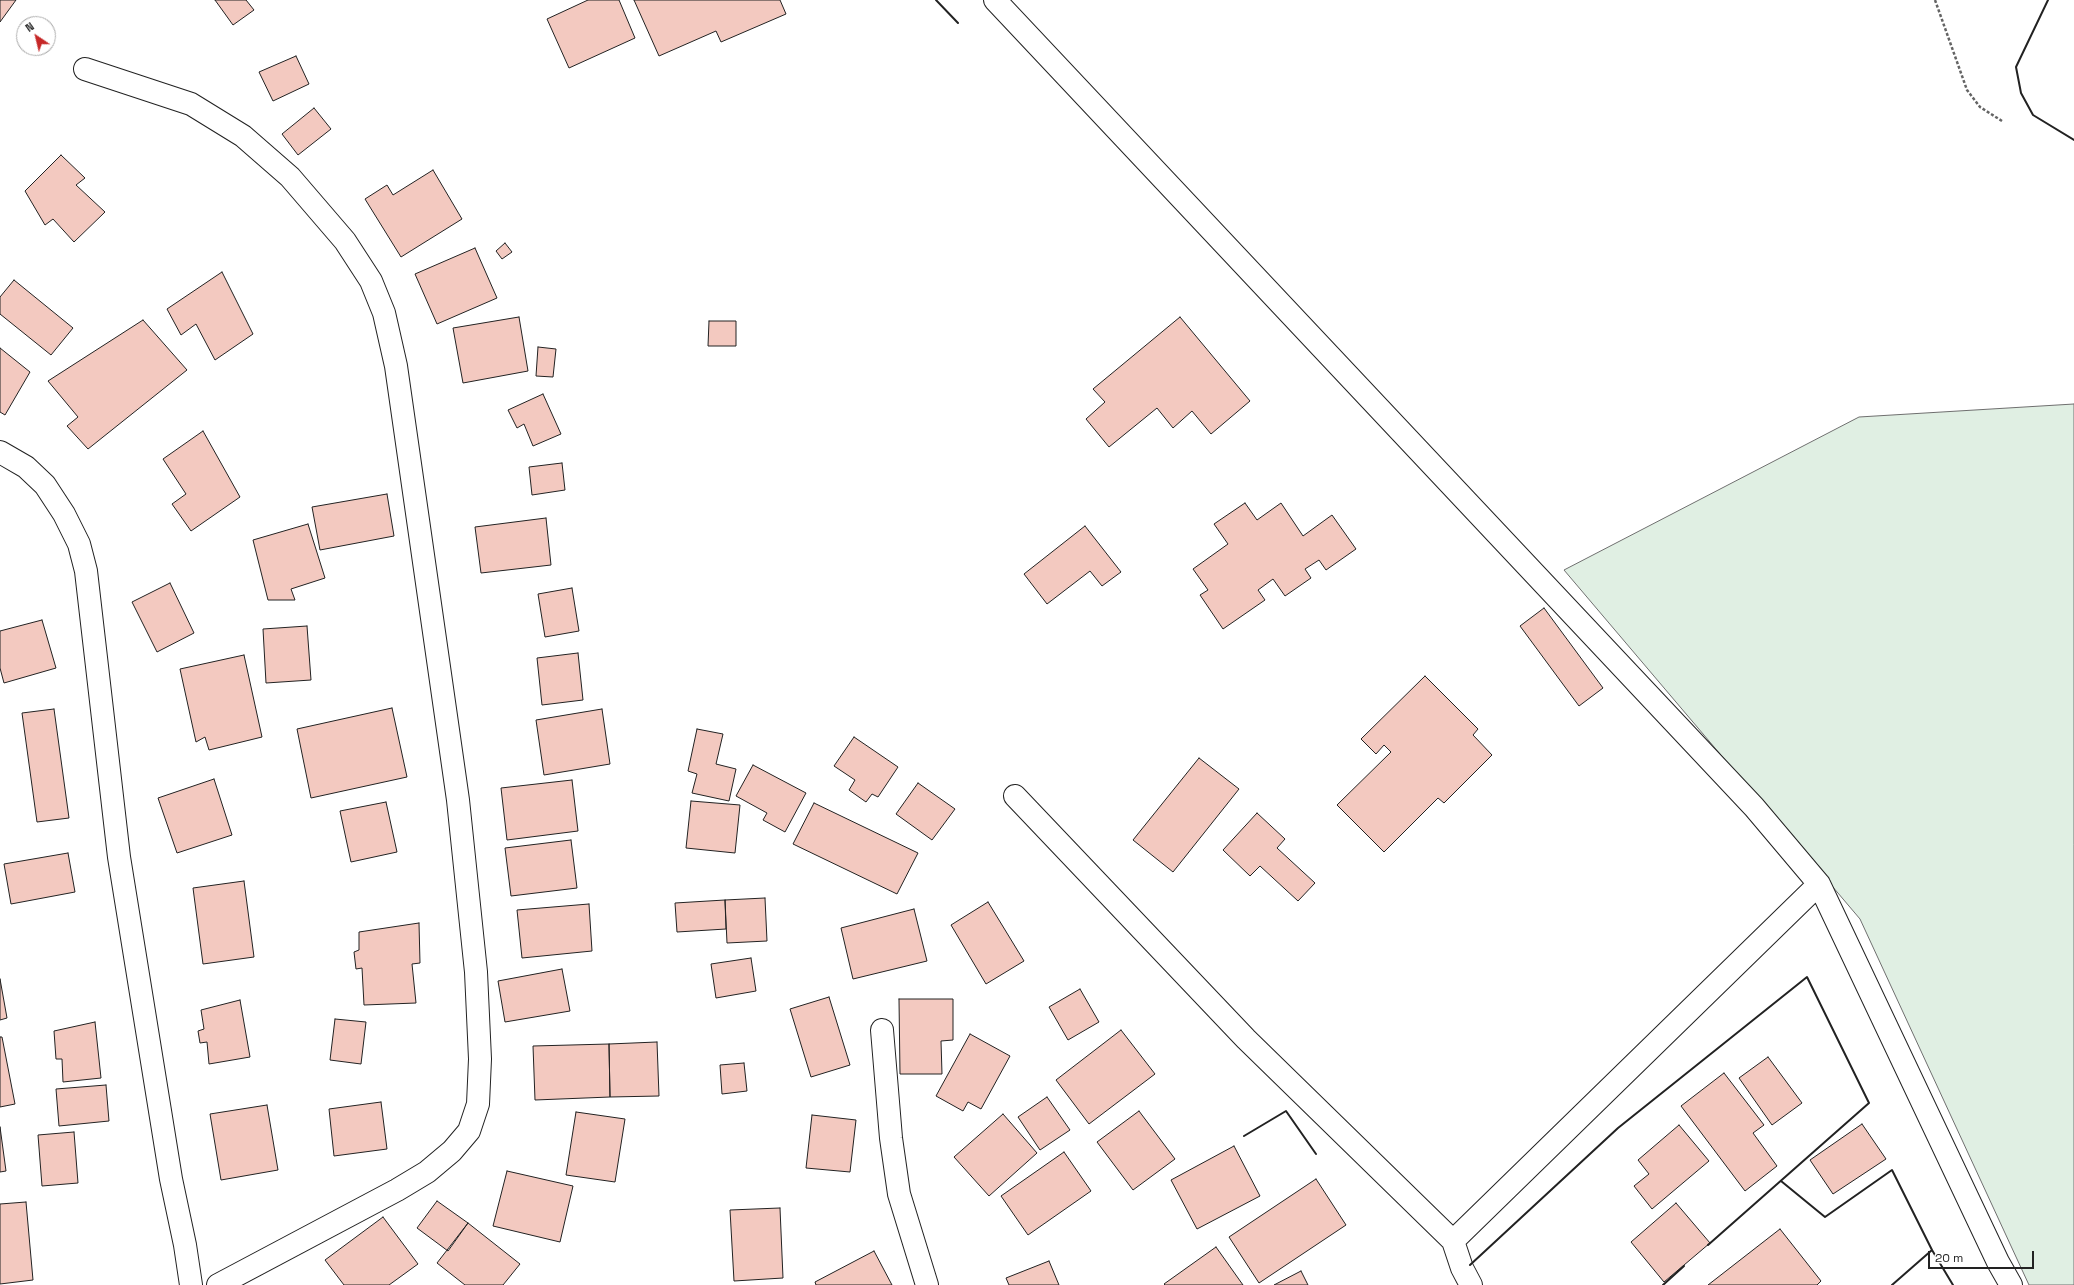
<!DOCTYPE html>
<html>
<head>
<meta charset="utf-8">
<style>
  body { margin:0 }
  #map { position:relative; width:2074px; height:1285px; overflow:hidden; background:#fff; font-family:"Space Grotesk",sans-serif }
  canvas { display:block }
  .north { position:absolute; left:16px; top:16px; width:40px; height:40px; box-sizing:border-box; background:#fff; border:1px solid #a7a7a7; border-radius:50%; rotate:325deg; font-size:11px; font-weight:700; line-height:16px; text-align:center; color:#222 }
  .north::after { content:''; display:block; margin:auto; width:14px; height:18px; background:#c62828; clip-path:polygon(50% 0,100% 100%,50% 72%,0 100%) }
  .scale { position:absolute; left:1928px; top:1251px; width:106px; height:18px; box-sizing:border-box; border:2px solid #222; border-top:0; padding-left:5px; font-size:12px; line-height:14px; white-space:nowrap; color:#222; -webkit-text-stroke:3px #fff; paint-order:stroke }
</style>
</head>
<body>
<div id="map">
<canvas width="2074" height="1285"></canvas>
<div class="north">N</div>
<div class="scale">20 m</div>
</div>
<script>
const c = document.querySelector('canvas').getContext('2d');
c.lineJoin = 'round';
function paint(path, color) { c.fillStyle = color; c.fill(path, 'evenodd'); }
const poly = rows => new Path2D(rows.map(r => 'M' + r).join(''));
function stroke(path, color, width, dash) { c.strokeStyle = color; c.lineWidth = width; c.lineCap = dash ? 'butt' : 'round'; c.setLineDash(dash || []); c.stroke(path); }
const green = poly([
  [2074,404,2074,1285,2029,1285,1860,919,1564,570,1859,417,2074,404]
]);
paint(green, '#e0efe3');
stroke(green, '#6f6f6f', 1);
const building = poly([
  [0,0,16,0,0,22,0,0],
  [215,0,246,0,254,10,233,25,215,0],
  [588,0,619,0,635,38,569,68,547,19,588,0],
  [634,0,780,0,786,14,721,42,716,31,659,56,634,0],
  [296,56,309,84,273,101,259,72,296,56],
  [314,108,331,129,298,155,282,134,314,108],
  [61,155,85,178,76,185,105,212,74,242,53,219,45,225,25,191,61,155],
  [433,170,462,219,401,257,365,199,387,185,393,195,433,170],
  [505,243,512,252,502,259,496,251,505,243],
  [475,248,497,298,437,324,415,274,475,248],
  [222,272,253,334,215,360,196,324,181,335,167,309,222,272],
  [14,280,73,328,51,355,0,314,0,297,14,280],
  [519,317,528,371,463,383,453,328,519,317],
  [1180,317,1250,401,1211,434,1192,411,1173,428,1157,408,1109,447,1086,419,1105,402,1093,389,1180,317],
  [143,320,187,370,88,449,67,426,78,417,48,381,143,320],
  [709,321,736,321,736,346,708,346,709,321],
  [538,347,556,349,553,377,536,376,538,347],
  [0,348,30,372,5,415,0,412,0,348],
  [543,394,561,434,533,446,524,424,517,428,508,410,543,394],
  [203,431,240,497,191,531,172,504,186,494,163,459,203,431],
  [562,463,565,490,532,495,529,467,562,463],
  [387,494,394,536,320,550,312,507,387,494],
  [1245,503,1257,520,1281,503,1303,536,1332,515,1356,549,1326,570,1319,560,1305,569,1311,578,1285,596,1273,579,1258,590,1265,600,1223,629,1200,595,1208,590,1193,569,1228,544,1214,524,1245,503],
  [546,518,551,565,481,573,475,527,546,518],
  [308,524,325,578,291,589,295,600,268,600,253,540,308,524],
  [1085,526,1121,572,1102,586,1090,571,1047,604,1024,574,1085,526],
  [170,583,194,633,157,652,132,602,170,583],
  [572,588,579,631,545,637,538,594,572,588],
  [1544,608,1603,688,1579,706,1520,626,1544,608],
  [42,620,56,668,4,683,0,668,0,631,42,620],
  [307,626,311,680,266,683,263,629,307,626],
  [578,653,583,700,542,705,537,658,578,653],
  [244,655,262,737,209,750,205,737,196,742,180,669,244,655],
  [1425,676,1478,729,1473,735,1492,755,1444,803,1438,798,1384,852,1337,805,1391,752,1384,745,1376,754,1361,739,1425,676],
  [392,708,407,777,311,798,297,729,392,708],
  [54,709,69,818,37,822,22,713,54,709],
  [602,709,610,764,544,775,536,720,602,709],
  [697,729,723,734,716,764,736,769,729,801,692,793,697,774,688,771,697,729],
  [854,737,898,767,878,797,872,794,866,802,849,790,855,780,834,766,854,737],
  [1199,758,1239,789,1173,872,1133,840,1199,758],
  [753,765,806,793,785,832,763,820,767,813,736,796,753,765],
  [214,779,232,835,177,853,158,798,214,779],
  [572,780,578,831,507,840,501,788,572,780],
  [918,783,955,809,932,840,896,814,918,783],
  [691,801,740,805,735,853,686,848,691,801],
  [386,802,397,852,351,862,340,811,386,802],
  [814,803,918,853,897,894,793,844,814,803],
  [1257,813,1285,839,1277,848,1315,883,1298,901,1260,866,1250,876,1223,850,1257,813],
  [571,840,577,888,511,896,505,848,571,840],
  [68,853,75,892,11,904,4,864,68,853],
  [244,881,254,957,203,964,193,888,244,881],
  [765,898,767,941,727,943,725,900,765,898],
  [725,900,726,929,677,932,675,903,725,900],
  [988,902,1024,961,986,984,951,925,988,902],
  [589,904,592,951,522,958,517,910,589,904],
  [914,909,927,961,853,979,841,928,914,909],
  [419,923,420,963,412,964,416,1003,364,1005,362,968,356,969,354,952,359,950,359,932,419,923],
  [751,958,756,991,716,998,711,964,751,958],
  [562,969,570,1011,505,1022,498,981,562,969],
  [0,979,7,1018,0,1020,0,979],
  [1080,989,1099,1022,1068,1040,1049,1007,1080,989],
  [829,997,850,1065,811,1077,790,1009,829,997],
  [899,999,953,999,953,1040,941,1041,942,1074,900,1074,899,999],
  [240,1000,250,1057,209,1064,207,1042,200,1043,198,1031,204,1029,201,1010,240,1000],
  [335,1019,366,1022,361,1064,330,1060,335,1019],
  [95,1022,101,1078,63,1082,62,1059,56,1059,54,1031,95,1022],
  [1121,1030,1155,1074,1089,1124,1056,1080,1121,1030],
  [970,1034,1010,1056,981,1109,968,1102,963,1111,936,1096,970,1034],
  [0,1037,2,1037,15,1104,0,1107,0,1037],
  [657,1042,659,1096,610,1097,609,1044,657,1042],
  [609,1044,610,1097,535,1100,533,1046,609,1044],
  [1768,1057,1802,1103,1772,1125,1739,1078,1768,1057],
  [744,1063,747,1091,722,1094,720,1065,744,1063],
  [1724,1073,1764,1125,1753,1133,1777,1166,1745,1191,1681,1106,1724,1073],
  [106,1085,109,1121,59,1126,56,1089,106,1085],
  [1047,1097,1070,1130,1040,1150,1018,1117,1047,1097],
  [381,1102,387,1149,334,1156,329,1109,381,1102],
  [267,1105,278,1170,221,1180,210,1114,267,1105],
  [1139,1111,1175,1159,1133,1190,1097,1142,1139,1111],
  [576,1112,625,1119,615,1182,566,1175,576,1112],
  [1003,1114,1037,1153,989,1196,954,1157,1003,1114],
  [812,1115,856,1120,850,1172,806,1168,812,1115],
  [1862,1124,1886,1159,1833,1194,1810,1160,1862,1124],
  [1679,1125,1709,1161,1652,1209,1634,1186,1649,1174,1638,1160,1679,1125],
  [0,1127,6,1171,0,1172,0,1127],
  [74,1132,78,1183,42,1186,38,1135,74,1132],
  [1234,1146,1260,1196,1197,1229,1171,1180,1234,1146],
  [1064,1152,1091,1191,1028,1235,1001,1196,1064,1152],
  [507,1171,573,1186,560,1242,493,1226,507,1171],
  [1316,1179,1346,1225,1259,1283,1229,1237,1316,1179],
  [437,1201,468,1223,448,1251,417,1228,437,1201],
  [26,1202,33,1280,0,1284,0,1204,26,1202],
  [1676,1203,1710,1243,1664,1282,1631,1242,1676,1203],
  [780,1208,783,1278,734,1281,730,1210,780,1208],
  [383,1217,418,1264,389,1285,344,1285,325,1260,383,1217],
  [468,1223,520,1264,503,1285,465,1285,437,1263,468,1223],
  [1780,1229,1821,1281,1817,1285,1708,1285,1780,1229],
  [1216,1247,1243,1285,1165,1285,1164,1284,1216,1247],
  [874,1251,892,1285,816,1285,815,1282,874,1251],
  [1049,1261,1059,1285,1009,1285,1006,1278,1049,1261],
  [1301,1271,1308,1285,1274,1285,1301,1271]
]);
paint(building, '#f3c9c0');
stroke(building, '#222', 1);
const street = poly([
  [995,0,1754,807,1819,884,1998,1262,2011,1285],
  [85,69,191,104,243,136,290,177,345,241,371,281,384,313,396,366,458,800,476,972,480,1059,478,1104,469,1131,452,1151,427,1172,397,1190,218,1285],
  [0,452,26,467,45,485,64,514,79,544,86,571,119,857,171,1179,185,1245,191,1285],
  [1015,796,1246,1039,1453,1241,1462,1268,1471,1285],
  [882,1030,891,1138,899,1194,927,1285],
  [1453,1241,1819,884]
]);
stroke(street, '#222', 24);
stroke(poly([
  [1935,0,1967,90,1980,107,2002,121]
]), '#646464', 2.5, [3, 2]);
stroke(street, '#fff', 22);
stroke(poly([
  [936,0,958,23],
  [2048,0,2016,67,2021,93,2033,115,2074,140],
  [1244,1136,1286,1111,1316,1154],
  [1781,1181,1825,1217,1892,1170,1932,1250],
  [1470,1265,1618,1128,1807,977,1869,1103,1708,1245],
  [1663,1285,1684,1266],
  [1892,1285,1932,1250,1953,1285]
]), '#222', 2);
</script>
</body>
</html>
